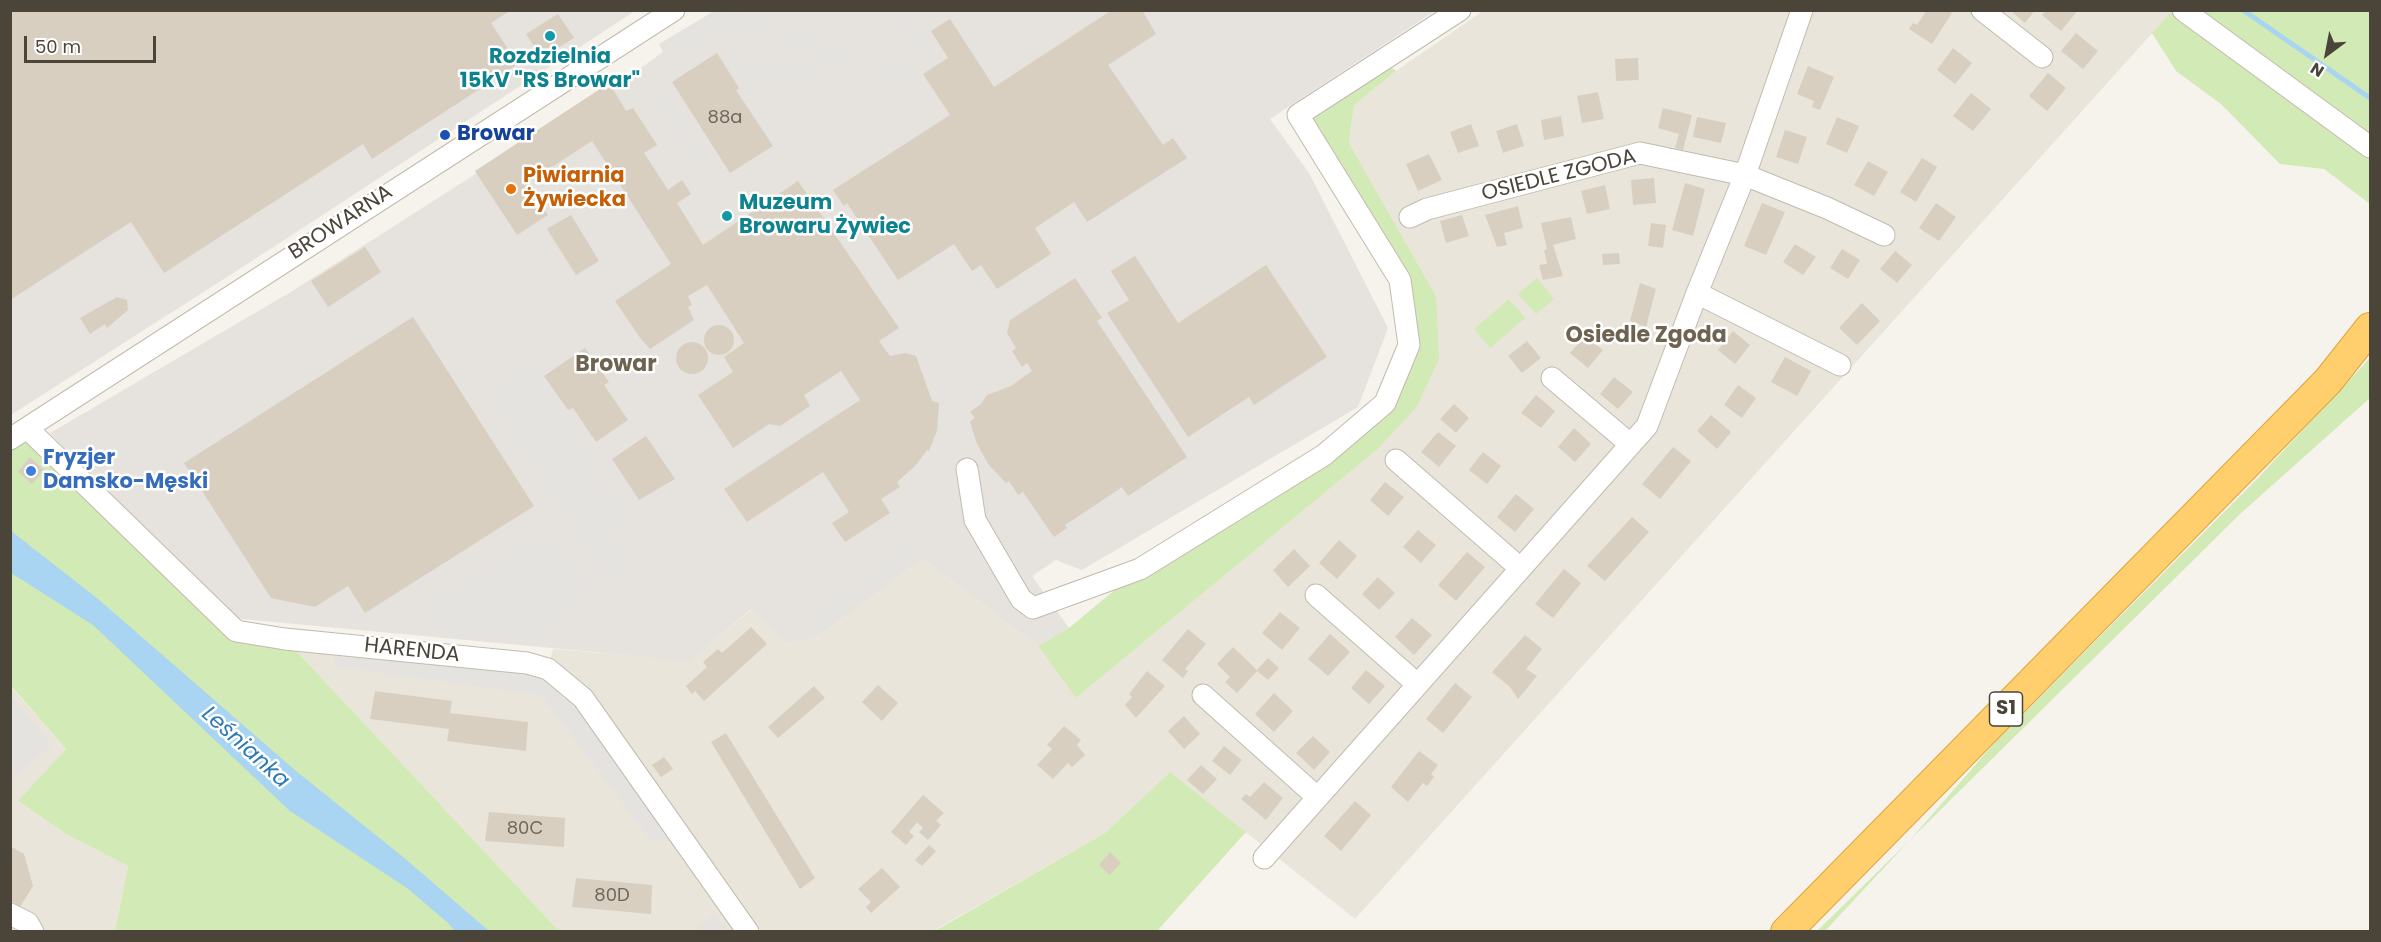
<!DOCTYPE html>
<html>
<head>
<meta charset="utf-8">
<style>
  body { margin:0 }
  #map { position:relative; width:2381px; height:942px; overflow:hidden; background:#f6f3ec; font-family:Poppins,sans-serif }
  canvas { display:block }
  .frame { position:absolute; inset:0; border:12px solid #4b4439; pointer-events:none }
  .north { position:absolute; left:2297px; top:24px; width:60px; height:60px; -webkit-text-stroke:4px #fff; paint-order:stroke; rotate:212deg; font-size:16px; font-weight:700; line-height:24px; text-align:center; color:#4b4439 }
  .north::after { content:''; display:block; margin:auto; width:21px; height:27px; background:#4b4439; clip-path:polygon(50% 0,100% 100%,50% 72%,0 100%) }
  .scale { position:absolute; left:24px; top:36px; width:132px; height:27px; box-sizing:border-box; border:3px solid #4b4439; border-top:0; padding-left:8px; font-size:18px; line-height:21px; white-space:nowrap; color:#4b4439; -webkit-text-stroke:4px #fff; paint-order:stroke }
</style>
</head>
<body>
<div id="map">
<canvas width="2381" height="942"></canvas>
<div class="frame"></div>
<div class="north">N</div>
<div class="scale">50 m</div>
</div>
<script>
const c = document.querySelector('canvas').getContext('2d');
c.lineJoin = 'round';
function paint(path, color) { c.fillStyle = color; c.fill(path, 'evenodd'); }
const poly = rows => new Path2D(rows.map(r => 'M' + r).join(''));
function stroke(path, color, width, dash) { c.strokeStyle = color; c.lineWidth = width; c.lineCap = dash ? 'butt' : 'round'; c.setLineDash(dash || []); c.stroke(path); }
function write(font, color, halo, rows, align = 'center') {
  c.font = font + ' Poppins,sans-serif'; c.lineWidth = 5; c.setLineDash([]); c.textBaseline = 'middle'; c.strokeStyle = halo; c.fillStyle = color; for (const [text, x, y, turn = 0] of rows) {
    c.save(); c.translate(x, y); c.rotate((+turn || 0) * Math.PI / 180); c.textAlign = isNaN(turn) ? turn : align; if (halo) c.strokeText(text, 0, 0); c.fillText(text, 0, 0); c.restore();
  }
}
paint(poly([
  [1483,11,2172,11,1355,919,1170,772,1105,833,933,931,559,931,285,639,548,668,553,649,690,660,752,609,787,644,819,636,923,559,1038,646,1076,698,1379,448,1416,408,1436,296,1349,143,1354,105,1396,71],
  [10,686,66,749,19,802,66,834,128,866,115,931,11,931]
]), '#eae5da');
paint(poly([
  [11,11,635,11,252,261,11,415],
  [714,11,1435,11,1270,119,1309,173,1388,328,1358,407,1082,570,1056,560,1032,576,1069,628,1038,646,923,559,819,636,787,644,751,609,690,661,231,618,50,433,289,293,634,73,663,52,659,44]
]), '#e6e2dd');
paint(poly([
  [2172,11,2370,11,2370,204,2324,169,2280,164,2221,104,2176,71,2152,33],
  [1382,60,1396,71,1354,105,1349,143,1436,296,1439,359,1416,408,1379,448,1076,698,1038,646,1069,628,1140,569,1385,403,1409,345,1400,280,1298,115],
  [1537,278,1554,299,1536,314,1518,294],
  [1509,299,1525,318,1490,348,1474,329],
  [2370,358,2370,398,2240,514,1910,840,1825,931,1816,932,1910,840,1997,740,2257,479],
  [27,428,236,631,285,639,559,931,115,931,128,866,66,834,18,801,66,749,11,686,10,439],
  [1170,772,1246,832,1157,931,933,932,1105,833]
]), '#d2eab5');
paint(poly([
  [722,11,761,23,826,29,823,44,765,39,725,29,677,58,666,43],
  [912,16,940,58,928,66,899,24],
  [837,46,849,55,830,68,808,74,784,73,747,95,721,56,734,48,751,71,779,55,787,54,797,58,818,57],
  [870,53,886,63,916,71,910,83,881,75,862,65],
  [656,80,712,166,703,172,647,87],
  [518,368,525,378,539,370,591,451,580,458,604,494,610,490,627,517,605,531,630,570,609,583,485,389],
  [539,536,550,554,562,546,587,587,584,604,530,643,438,632,423,608],
  [908,545,916,555,819,632,811,622],
  [332,648,548,669,580,701,676,840,651,841,541,695,336,667],
  [11,697,52,745,16,776,11,770],
  [714,914,728,930,693,931]
]), '#e5e3e0');
paint(poly([
  [11,531,98,599,296,771,403,857,489,931,455,931,447,922,407,888,290,811,93,625,11,573]
]), '#a9d4f2');
stroke(poly([
  [2243,10,2370,98]
]), '#a9d4f2', 5);
paint(poly([
  [10,10,511,10,491,23,518,64,372,159,363,144,164,273,131,222,10,300],
  [1112,10,1142,10,1156,34,1108,65,1163,145,1173,138,1187,158,1087,222,1074,202,1035,228,1051,254,997,289,981,265,972,271,954,244,898,280,847,203,844,206,833,190,950,115,923,74,948,58,931,31,950,19,994,87],
  [1927,10,1947,10,1952,13,1932,44,1909,29,1913,23,1917,25],
  [2010,10,2035,10,2025,23],
  [2046,10,2078,10,2061,31,2042,15],
  [558,14,574,38,542,58,526,34],
  [2076,33,2098,51,2083,69,2061,51],
  [1953,48,1972,63,1955,84,1937,70],
  [717,53,739,88,736,90,773,146,730,173,672,82],
  [1638,58,1639,80,1616,81,1615,59],
  [1808,66,1834,77,1820,110,1812,107,1814,101,1797,94],
  [2048,73,2066,88,2047,111,2029,96],
  [611,86,626,111,633,108,657,145,644,153,668,190,682,180,691,194,677,203,703,245,798,181,899,328,879,341,890,356,905,353,916,356,932,401,939,403,937,430,929,451,927,450,916,465,897,482,900,487,881,499,890,513,845,542,832,523,849,512,823,472,747,522,724,489,860,400,841,371,804,395,810,406,780,426,769,424,733,448,698,395,733,372,724,357,744,343,707,285,688,296,692,305,688,307,694,320,650,349,641,339,615,301,671,264,592,141,527,183,548,215,517,235,475,171,603,87,605,90],
  [1598,92,1604,119,1582,123,1577,96],
  [1971,93,1991,109,1973,131,1953,116],
  [1663,108,1692,115,1683,150,1675,148,1679,134,1658,128],
  [1561,116,1564,136,1544,140,1541,120],
  [1697,117,1726,123,1721,143,1693,137],
  [1837,117,1859,126,1847,153,1826,144],
  [1471,124,1479,146,1458,153,1450,132],
  [1517,124,1524,146,1503,153,1496,131],
  [1785,130,1807,137,1798,164,1776,157],
  [1429,154,1442,180,1418,191,1406,164],
  [1922,158,1937,167,1916,202,1900,192],
  [1868,161,1888,172,1874,196,1854,185],
  [1654,178,1656,203,1633,205,1631,180],
  [1685,183,1705,189,1693,236,1672,230],
  [1605,185,1610,209,1587,214,1581,191],
  [1762,203,1785,212,1766,255,1744,246],
  [1936,203,1956,217,1939,241,1919,228],
  [1518,206,1523,228,1504,233,1507,245,1497,247,1485,215],
  [571,215,599,261,576,275,547,229],
  [1462,215,1469,236,1446,243,1440,221],
  [1571,217,1576,239,1553,245,1563,276,1543,280,1539,265,1547,264,1544,250,1547,249,1541,223],
  [1651,223,1666,225,1663,248,1648,246],
  [1795,244,1816,257,1803,275,1783,262],
  [365,247,381,272,328,307,311,281],
  [1842,249,1860,260,1848,279,1830,268],
  [1895,251,1912,265,1897,283,1880,269],
  [1619,253,1620,264,1603,265,1602,254],
  [1135,256,1178,323,1266,265,1327,357,1254,405,1249,397,1188,437,1107,313,1129,300,1111,271],
  [1075,278,1102,318,1097,321,1187,457,1128,496,1122,487,1065,525,1067,528,1054,537,1023,492,1018,495,1009,481,1006,483,989,465,977,444,970,422,975,418,970,412,981,404,987,395,1011,386,1032,371,1027,363,1022,367,1012,351,1016,348,1007,333,1010,320],
  [1640,283,1656,289,1646,327,1630,321],
  [117,297,127,300,128,310,107,328,105,324,90,334,80,318],
  [1862,303,1880,321,1857,345,1839,328],
  [413,317,534,506,365,613,348,586,315,607,271,598,184,463],
  '704 340a15 15 0 1 1 30 0a15 15 0 1 1-30 0Z',
  [1733,331,1750,345,1735,364,1718,350],
  [1585,336,1603,350,1588,368,1570,353],
  [1527,341,1541,358,1522,373,1508,356],
  '676 358a16 16 0 1 1 32 0a16 16 0 1 1-32 0Z',
  [585,348,609,382,604,385,628,420,596,442,573,408,568,410,544,376],
  [1785,357,1811,371,1797,396,1771,382],
  [1614,377,1633,392,1618,409,1600,394],
  [1738,385,1756,398,1742,418,1724,405],
  [1536,395,1555,411,1541,428,1521,413],
  [1454,404,1469,418,1456,433,1440,419],
  [1711,415,1731,432,1717,449,1697,431],
  [1574,428,1591,444,1575,462,1558,447],
  [1438,432,1456,446,1439,467,1421,452],
  [646,436,675,479,639,500,612,459],
  [1673,447,1691,461,1660,499,1642,484],
  [1483,452,1501,466,1487,484,1469,470],
  [30,457,44,470,32,484,18,472],
  [1385,482,1404,497,1388,516,1370,500],
  [1516,494,1534,509,1515,532,1497,517],
  [1632,517,1649,532,1605,581,1587,566],
  [1418,530,1436,545,1421,563,1403,547],
  [1339,540,1357,556,1337,579,1319,563],
  [1294,549,1310,566,1288,587,1273,570],
  [1467,552,1485,567,1456,601,1438,585],
  [1564,569,1581,583,1553,618,1535,604],
  [1378,577,1395,593,1379,610,1362,594],
  [1280,612,1300,628,1282,650,1262,633],
  [1412,618,1432,635,1414,655,1395,637],
  [751,627,767,644,704,701,695,691,692,694,686,686,707,667,703,662,718,649,722,653],
  [1188,629,1206,644,1185,669,1188,671,1183,678,1162,660],
  [1330,634,1350,652,1328,676,1308,659],
  [1525,635,1542,649,1526,669,1537,676,1518,699,1510,687,1492,672],
  [1233,647,1257,670,1268,658,1279,668,1268,680,1257,671,1237,693,1225,682,1230,677,1217,664],
  [1366,670,1385,686,1369,704,1351,688],
  [1147,671,1165,686,1136,718,1125,705,1132,697,1129,694],
  [1455,683,1472,697,1443,733,1426,719],
  [878,685,898,703,882,721,862,702],
  [814,686,825,698,778,738,768,727],
  [375,691,452,701,450,713,528,722,526,751,447,741,449,729,370,719],
  [1274,693,1293,711,1274,732,1255,714],
  [1184,716,1200,734,1184,749,1168,731],
  [1064,726,1081,740,1077,745,1085,755,1072,767,1068,763,1053,779,1037,765,1052,749,1047,745],
  [726,733,815,878,800,889,711,742],
  [1313,736,1330,752,1314,770,1296,753],
  [1224,746,1242,760,1230,775,1212,761],
  [1419,751,1438,765,1431,774,1434,777,1427,786,1423,783,1408,802,1391,787],
  [664,757,673,769,661,777,652,765],
  [1201,765,1217,779,1203,794,1187,780],
  [1264,782,1283,798,1266,820,1241,799,1246,794,1250,797],
  [923,795,944,813,936,821,941,825,928,840,919,832,923,828,917,822,909,832,914,836,906,845,891,832],
  [1355,801,1371,815,1341,851,1324,836],
  [489,812,565,818,564,847,485,841],
  [929,845,936,851,922,866,915,860],
  [10,846,24,854,33,886,20,907,10,900],
  [1110,852,1121,863,1110,875,1099,865],
  [882,868,900,887,871,913,866,907,871,902,858,889],
  [576,878,652,885,651,914,572,907]
]), '#d8cfc1');
const minor = poly([
  [1982,10,2042,57],
  [2183,10,2370,147],
  [1410,217,1427,209,1640,153,1745,175,1827,208,1884,235],
  [1697,293,1840,365],
  [1552,378,1630,444],
  [27,428,236,631,285,639,527,663,548,669,583,698,748,932],
  [10,439,674,10],
  [1396,460,1520,568],
  [967,469,975,520,1021,599,1033,608,1140,569,1324,455,1385,403,1409,345,1400,280,1298,115,1460,10],
  [1316,595,1417,684],
  [1203,695,1317,797],
  [1264,858,1647,426,1697,293,1745,175,1802,10],
  [10,914,28,923,33,932]
]);
const highway = poly([
  [1786,932,2328,381,2370,328]
]);
stroke(minor, '#c2bbae', 23);
stroke(highway, '#e0a43c', 32);
stroke(minor, '#fff', 21);
stroke(highway, '#ffcf6e', 30);
for (const [x, y, r, color] of [
  [550,36,6,"#0f9aa8"],
  [445,135,6,"#1a4fb4"],
  [511,189,6,"#e8710a"],
  [727,216,6,"#0f9aa8"],
  [31,471,6,"#3f7fe0"]
]) { const dot = new Path2D(); dot.arc(x, y, r, 0, 2 * Math.PI); c.fillStyle = color; c.fill(dot); stroke(dot, '#fff', 2); }
write('18px', '#6e675b', null, [
  ["88a",725,118],
  ["80C",525,829],
  ["80D",612,896]
]);
for (const [x, y, w] of [
  [2006,709,33]
]) { const box = new Path2D(); box.roundRect(x - w / 2, y - 17, w, 34, 4.5); c.fillStyle = '#fff'; c.fill(box); stroke(box, '#4b4439', 1.5); }
write('bold 20px', '#4b4439', null, [
  ["S1",2006,709]
]);
write('bold 21px', '#0d838f', '#fff', [
  ["Rozdzielnia",550,58],
  ["15kV \"RS Browar\"",550,82],
  ["Muzeum",739,204,"left"],
  ["Browaru Żywiec",739,228,"left"]
]);
write('bold 21px', '#164399', '#fff', [
  ["Browar",457,135]
], 'left');
write('21px', '#4b4439', '#fff', [
  ["OSIEDLE ZGODA",1559,176,-14],
  ["BROWARNA",341,223,-33],
  ["HARENDA",412,651,6]
]);
write('bold 21px', '#c56008', '#fff', [
  ["Piwiarnia",523,177],
  ["Żywiecka",523,201]
], 'left');
write('bold 21px', '#366cbe', '#fff', [
  ["Fryzjer",43,459],
  ["Damsko-Męski",43,483]
], 'left');
write('bold 22px', '#6e6250', '#fff', [
  ["Osiedle Zgoda",1646,336],
  ["Browar",616,365]
]);
write('italic 22px', '#2e7ab2', '#fff', [
  ["Leśnianka",245,748,42]
]);
</script>
</body>
</html>
